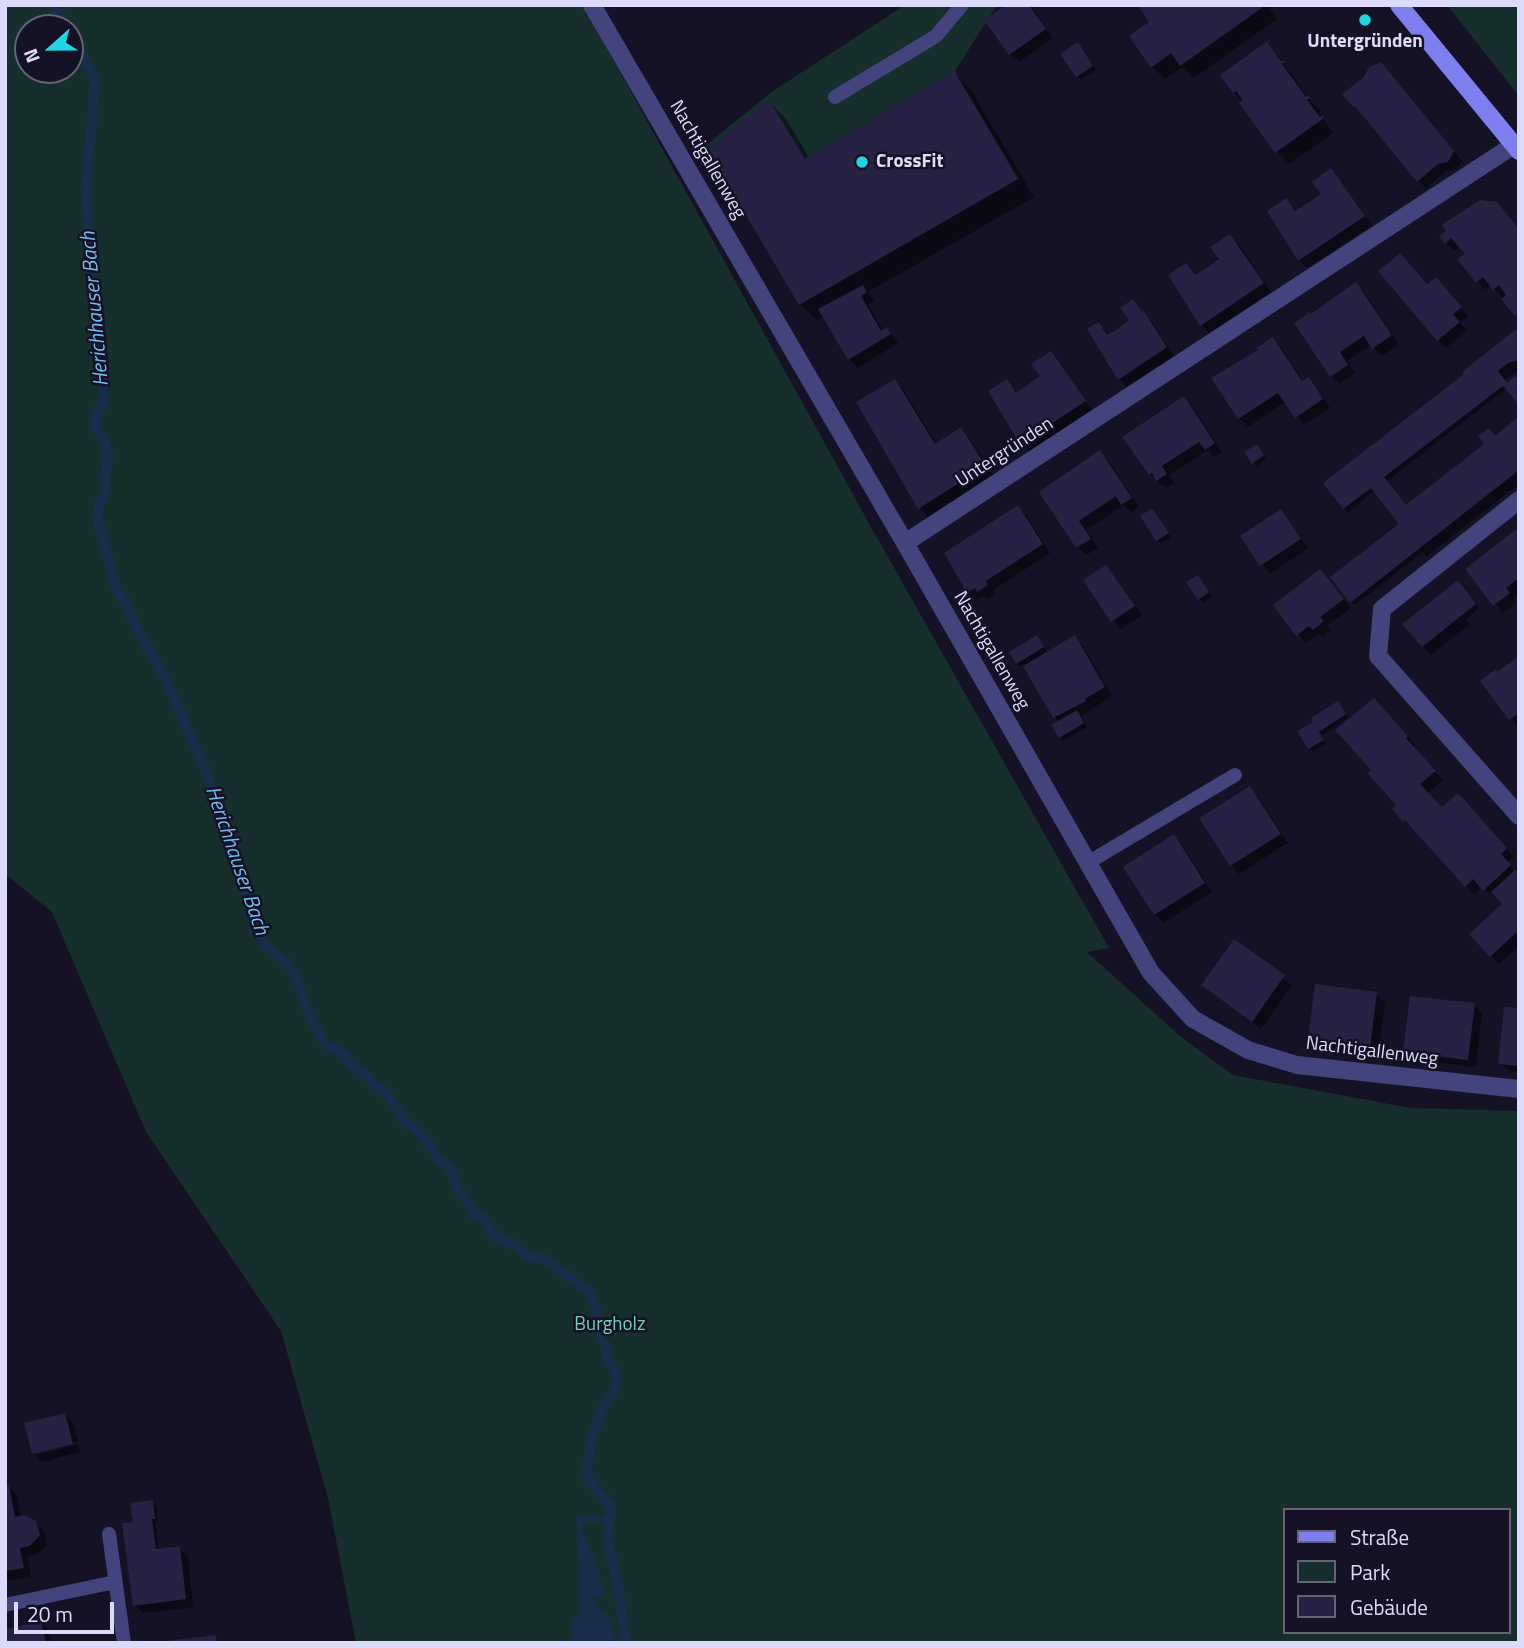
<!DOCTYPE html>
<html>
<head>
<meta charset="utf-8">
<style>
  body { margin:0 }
  #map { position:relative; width:1524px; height:1648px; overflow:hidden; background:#151225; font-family:"Titillium Web",sans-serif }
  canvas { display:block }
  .frame { position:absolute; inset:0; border:7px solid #dddbfa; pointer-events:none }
  .legend { position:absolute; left:1283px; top:1508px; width:228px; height:126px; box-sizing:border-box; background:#151225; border:2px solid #65627a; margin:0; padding:9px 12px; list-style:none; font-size:21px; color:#dddbfa }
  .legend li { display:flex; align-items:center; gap:14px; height:35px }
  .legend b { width:35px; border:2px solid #65627a }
  .north { position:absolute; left:14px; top:14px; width:70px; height:70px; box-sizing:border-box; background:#151225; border:2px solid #65627a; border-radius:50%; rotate:249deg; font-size:19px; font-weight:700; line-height:28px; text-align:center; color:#dddbfa }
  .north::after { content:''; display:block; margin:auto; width:24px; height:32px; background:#1fd6e2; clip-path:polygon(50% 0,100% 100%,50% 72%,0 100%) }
  .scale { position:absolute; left:14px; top:1602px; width:100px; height:32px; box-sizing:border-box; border:4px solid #dddbfa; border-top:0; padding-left:9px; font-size:21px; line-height:24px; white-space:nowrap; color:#dddbfa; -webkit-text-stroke:5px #151225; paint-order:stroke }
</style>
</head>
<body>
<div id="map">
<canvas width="1524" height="1648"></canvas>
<div class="frame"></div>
<ul class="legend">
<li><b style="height:9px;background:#7e7fee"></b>Straße</li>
<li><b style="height:19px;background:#162e2c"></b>Park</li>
<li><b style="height:19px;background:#272143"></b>Gebäude</li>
</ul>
<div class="north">N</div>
<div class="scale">20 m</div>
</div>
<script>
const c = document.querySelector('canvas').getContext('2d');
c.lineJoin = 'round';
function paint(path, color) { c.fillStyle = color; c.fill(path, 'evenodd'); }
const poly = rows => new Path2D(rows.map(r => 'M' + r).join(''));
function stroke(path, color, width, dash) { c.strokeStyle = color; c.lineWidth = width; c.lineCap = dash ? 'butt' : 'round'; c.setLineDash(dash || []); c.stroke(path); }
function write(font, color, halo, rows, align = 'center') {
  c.font = font + ' "Titillium Web",sans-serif'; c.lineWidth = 5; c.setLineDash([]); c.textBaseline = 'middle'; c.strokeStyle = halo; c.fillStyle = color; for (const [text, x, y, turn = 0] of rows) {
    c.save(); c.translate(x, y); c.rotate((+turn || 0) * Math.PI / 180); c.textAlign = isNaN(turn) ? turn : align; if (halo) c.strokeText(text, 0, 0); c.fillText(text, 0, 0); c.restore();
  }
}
paint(poly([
  [5,5,583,5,871,527,1109,948,1087,952,1181,1037,1233,1075,1411,1108,1519,1111,1519,1643,356,1643,328,1498,281,1331,146,1132,52,912,5,874],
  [28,28,70,28,70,70,28,70],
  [1284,1510,1508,1510,1508,1632,1284,1632],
  [905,5,997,5,955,71,1019,178,799,305,705,146,773,91],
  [1447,5,1519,5,1519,96]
]), '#162e2c');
paint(poly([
  [594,1516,610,1518,610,1521,582,1523,582,1531,596,1560,604,1591,603,1596,593,1598,599,1610,608,1616,617,1643,570,1643,573,1619,581,1610,576,1517]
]), '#172d49');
paint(poly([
  [1009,5,1038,5,1033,9,1053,38,1019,62,1010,54],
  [1143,5,1267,5,1277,19,1194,78,1183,67,1165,79,1152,67,1152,22],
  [1266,44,1279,57,1310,100,1321,111,1319,113,1333,133,1289,164,1277,151,1244,102,1234,92],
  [1081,48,1096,70,1081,80,1062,54],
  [954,73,971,90,1034,197,868,292,874,301,868,304,883,331,887,329,898,343,858,368,849,359,824,316,817,320,800,304,769,102,786,119,810,159],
  [1389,73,1462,161,1456,170,1446,171,1426,189,1364,114,1355,106],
  [1331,171,1372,225,1307,268,1299,260,1286,200,1297,212,1323,195],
  [1519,230,1519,317,1491,285,1485,290,1477,282,1467,254,1460,246,1454,251,1441,237],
  [1230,236,1239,244,1271,292,1209,333,1201,325,1186,265,1196,276,1221,260],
  [1356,284,1364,292,1399,344,1382,356,1371,345,1360,352,1347,361,1355,373,1339,384,1331,376,1312,316],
  [1427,286,1444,287,1469,316,1460,323,1467,331,1446,348,1438,340],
  [1132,301,1151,321,1174,356,1127,387,1119,379,1099,324,1110,335,1132,320],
  [1519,329,1519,370,1504,380,1507,388,1386,482,1407,506,1519,419,1519,484,1427,556,1423,552,1355,605,1351,601,1401,524,1375,490,1348,512,1344,508,1467,375],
  [1273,339,1281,347,1304,382,1309,379,1330,408,1304,425,1286,401,1248,427,1239,418,1213,379,1243,361],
  [1051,353,1092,410,1030,451,1022,443,1007,382,1017,393,1042,377],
  [895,381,903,389,937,445,961,429,969,437,993,475,928,517,920,508,858,402],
  [1184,398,1192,406,1222,452,1214,457,1208,450,1169,475,1174,483,1166,488,1150,474],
  [1260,449,1266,459,1257,466,1253,462],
  [1100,453,1109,461,1139,507,1131,512,1124,505,1086,530,1098,548,1086,555,1078,547,1041,492],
  [1018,507,1026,515,1050,553,993,590,996,594,987,599,983,596,977,600,969,592],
  [1280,511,1308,548,1270,574,1242,537],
  [1156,514,1171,537,1161,544,1142,517],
  [1519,529,1519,593,1513,597,1517,602,1503,613,1467,569],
  [1106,567,1142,615,1121,629,1113,621,1086,580],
  [1320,571,1351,608,1327,626,1331,630,1322,637,1319,633,1306,643,1298,634],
  [1201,581,1212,597,1203,603,1189,583],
  [1461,586,1479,608,1466,619,1470,624,1431,655,1405,624],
  [1074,638,1083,646,1112,696,1081,716,1087,727,1064,741,1060,737,1060,722,1055,717,1024,664,1021,666,1017,663,1040,641,1048,653],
  [1519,658,1519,727,1511,719,1498,674],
  [1341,707,1348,718,1321,736,1326,744,1313,752,1300,732],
  [1382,709,1415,745,1413,748,1443,780,1427,794,1442,810,1466,804,1514,857,1507,863,1519,877,1519,946,1499,964,1491,956,1504,904,1491,890,1488,893,1482,887,1474,894,1466,886,1399,806,1373,770],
  [1249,788,1258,797,1288,843,1239,874,1231,865],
  [1174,836,1182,845,1212,892,1163,923,1155,914],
  [1234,942,1292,985,1261,1029,1204,985],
  [1376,994,1385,1002,1378,1056,1318,1048,1310,1040],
  [1474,1005,1482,1013,1476,1067,1413,1060,1404,1052],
  [1519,1010,1519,1072,1509,1071,1500,1063],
  [65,1415,73,1423,78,1441,37,1451,37,1455,78,1444,80,1452,42,1462,34,1453],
  [9,1487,17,1495,21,1518,35,1522,44,1531,47,1544,38,1554,27,1556,31,1576,5,1581,5,1488],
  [152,1502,156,1506,158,1522,155,1522,158,1551,179,1548,188,1556,193,1607,143,1613,134,1605,135,1523],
  [41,1623,49,1631,51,1643,5,1643]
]), '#0007');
stroke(poly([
  [54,5,68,28],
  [70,32,95,79,86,190,91,284,104,400,96,416,94,426,105,442,108,455,105,476,106,490,99,504,97,517,117,592,128,606,136,627,167,682,208,776,214,800,240,867,254,924,265,945,287,963,295,975,309,1015,326,1045,346,1055,350,1064,370,1078,373,1084,389,1096,406,1123,421,1134,439,1160,450,1167,457,1189,466,1199,474,1216,482,1215,489,1230,500,1240,512,1243,528,1257,543,1258,590,1292,597,1312,598,1328,607,1350,606,1359,614,1369,616,1378,615,1389,601,1411,593,1434,587,1467,588,1480,611,1505,608,1542,619,1592,626,1643]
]), '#172d49', 10);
paint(poly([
  [1006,5,1029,5,1046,29,1009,55,984,20],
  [1140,5,1266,5,1180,66,1171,53,1151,68,1129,36,1149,22,1139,7],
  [1269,40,1268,44,1281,61,1283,60,1285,62,1282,64,1306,97,1308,95,1310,98,1307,100,1320,117,1322,115,1324,118,1275,153,1239,103,1243,100,1236,91,1233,93,1220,75],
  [1078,42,1093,66,1076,77,1060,54],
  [1381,62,1454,151,1448,162,1438,164,1417,182,1355,106,1353,107,1342,94,1364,77,1369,67],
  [954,71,1018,179,799,305,708,149,769,100,805,159],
  [1331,168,1365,216,1298,261,1267,211,1286,198,1295,211,1308,203,1321,194,1312,182],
  [1480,200,1497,202,1519,229,1519,312,1515,316,1501,299,1506,295,1499,285,1493,290,1483,277,1476,283,1457,259,1465,254,1451,238,1445,244,1439,236,1446,231,1441,225],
  [1230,234,1264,283,1200,326,1168,275,1186,263,1195,275,1208,267,1219,259,1210,247],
  [1400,253,1427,284,1436,277,1462,307,1453,314,1460,322,1437,341,1378,271],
  [1356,282,1392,335,1372,349,1364,336,1340,352,1348,365,1330,377,1294,323,1310,312,1311,314],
  [863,285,867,292,861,296,881,331,887,327,891,334,848,360,818,309],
  [1133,299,1142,312,1143,310,1167,347,1118,380,1087,329,1099,322,1107,335,1119,328,1129,320,1120,308],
  [1519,327,1519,360,1508,363,1498,371,1507,383,1515,376,1519,380,1519,405,1503,386,1384,477,1406,505,1484,444,1478,436,1489,428,1495,436,1519,416,1519,470,1350,603,1330,577,1399,524,1371,488,1343,509,1323,483,1464,374,1462,372],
  [1273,337,1302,381,1309,377,1323,399,1295,418,1278,393,1238,419,1211,378,1258,350,1256,348],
  [1051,351,1086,401,1020,444,988,391,1007,379,1016,393,1040,376,1031,364],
  [895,379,935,444,961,427,986,466,918,509,856,402],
  [1184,396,1215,443,1205,450,1199,442,1162,466,1167,474,1156,481,1152,473,1149,475,1122,437],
  [1257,444,1264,455,1252,464,1244,452],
  [1100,450,1132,498,1121,505,1116,496,1079,521,1091,539,1076,548,1039,492],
  [1018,505,1043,544,986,581,988,585,977,592,975,588,967,593,944,553],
  [1152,508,1169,533,1156,541,1140,516],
  [1281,509,1301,539,1260,566,1240,536],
  [1519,527,1519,578,1506,588,1510,593,1493,606,1465,569],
  [1106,565,1135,606,1111,622,1083,580],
  [1320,569,1344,599,1320,617,1324,621,1313,630,1309,626,1296,636,1273,605],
  [1198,575,1209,592,1198,600,1186,582],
  [1458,580,1476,604,1422,647,1402,624],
  [1037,635,1044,647,1016,664,1009,652],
  [1075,635,1105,687,1085,699,1086,701,1053,718,1023,666],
  [1519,656,1519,713,1509,720,1480,681,1496,669,1497,672],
  [1374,698,1408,736,1406,738,1436,771,1420,784,1442,807,1458,793,1507,848,1501,854,1511,865,1483,891,1473,879,1465,887,1405,820,1403,822,1392,809,1396,805,1367,773,1371,770,1335,730],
  [1338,701,1346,714,1319,732,1324,740,1308,749,1297,731,1313,722,1311,718],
  [1077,710,1084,723,1059,738,1051,725],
  [1250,786,1281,834,1230,866,1199,818],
  [1174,834,1205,883,1154,915,1123,867],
  [1515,870,1519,874,1519,930,1490,957,1469,934,1502,904,1491,892],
  [1234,939,1285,975,1252,1022,1201,985],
  [1315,984,1377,992,1370,1049,1308,1041],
  [1410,996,1475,1003,1468,1060,1403,1052],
  [1504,1007,1519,1008,1519,1066,1498,1064],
  [65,1413,73,1444,32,1454,24,1423],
  [9,1485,15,1517,25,1515,36,1521,40,1535,30,1546,20,1548,24,1568,5,1571,5,1486],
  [153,1500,155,1519,152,1519,156,1549,180,1546,186,1599,133,1606,122,1523,133,1522,130,1503],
  [41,1621,46,1643,5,1643,5,1629],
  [216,1635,217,1643,168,1643,167,1641]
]), '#272143');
stroke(poly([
  [835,97,936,36,962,5],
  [1089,862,1235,775],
  [109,1534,124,1643],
  [5,1605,115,1582]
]), '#43437e', 14);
stroke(poly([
  [592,5,905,543,1151,973,1193,1019,1248,1050,1297,1065,1519,1089],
  [1519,500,1382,609,1378,656,1519,816],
  [905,543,1514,145]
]), '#43437e', 18);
stroke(poly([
  [1399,5,1519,151]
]), '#7e7fee', 18);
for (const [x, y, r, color] of [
  [1365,20,7,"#1fd6e2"],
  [862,162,7,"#1fd6e2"]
]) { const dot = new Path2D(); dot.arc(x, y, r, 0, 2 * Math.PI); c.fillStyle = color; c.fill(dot); stroke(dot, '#151225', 2.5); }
write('bold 19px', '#dddbfa', '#151225', [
  ["Untergründen",1365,42],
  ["CrossFit",876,162,"left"]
]);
write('19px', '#dddbfa', '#151225', [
  ["Nachtigallenweg",707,160,60],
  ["Untergründen",1005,453,-33],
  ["Nachtigallenweg",991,651,60],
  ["Nachtigallenweg",1372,1052,7]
]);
write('19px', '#6fd2b6', '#151225', [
  ["Burgholz",610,1325]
]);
write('italic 21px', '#76baed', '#151225', [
  ["Herichhauser Bach",96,309,-95],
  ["Herichhauser Bach",236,861,71]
]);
</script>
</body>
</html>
